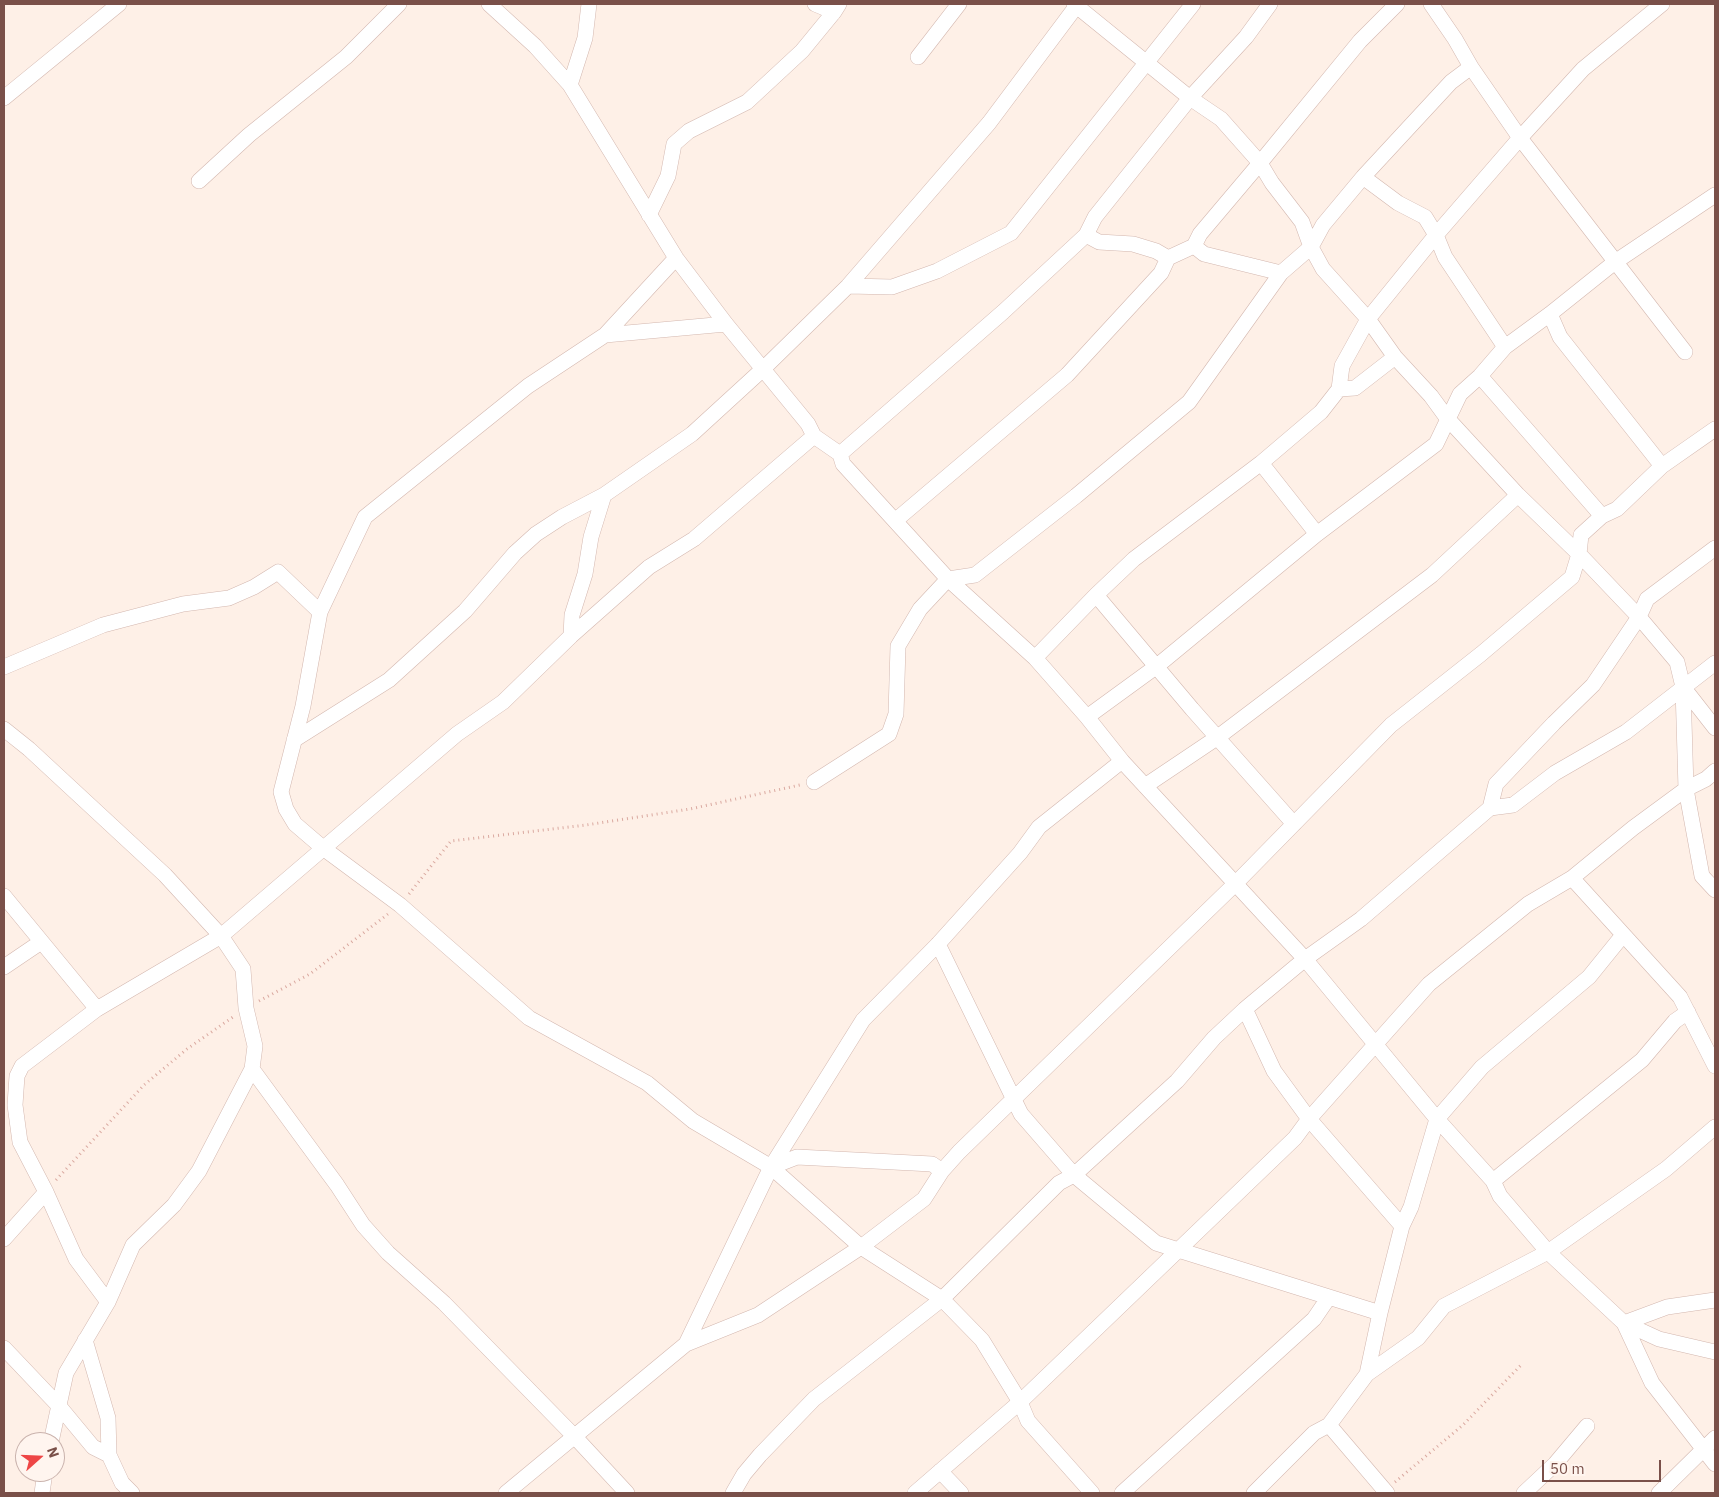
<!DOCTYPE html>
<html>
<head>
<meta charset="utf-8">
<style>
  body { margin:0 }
  #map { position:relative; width:1719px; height:1497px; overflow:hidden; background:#fef0e7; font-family:"IBM Plex Sans",sans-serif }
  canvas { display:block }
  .frame { position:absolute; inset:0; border:5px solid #7a5049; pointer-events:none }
  .north { position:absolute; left:15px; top:1432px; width:50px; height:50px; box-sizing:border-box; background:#fff5ef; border:1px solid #cab3ad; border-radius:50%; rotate:70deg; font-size:14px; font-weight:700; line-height:20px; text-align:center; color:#7a5049 }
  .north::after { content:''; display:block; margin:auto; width:18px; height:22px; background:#ee4646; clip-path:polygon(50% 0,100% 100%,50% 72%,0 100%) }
  .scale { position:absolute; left:1542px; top:1460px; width:119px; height:22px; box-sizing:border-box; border:2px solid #7a5049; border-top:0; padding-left:6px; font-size:15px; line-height:18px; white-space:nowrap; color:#7a5049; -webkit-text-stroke:4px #fff5ef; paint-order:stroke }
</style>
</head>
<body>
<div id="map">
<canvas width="1719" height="1497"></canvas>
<div class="frame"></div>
<div class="north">N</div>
<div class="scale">50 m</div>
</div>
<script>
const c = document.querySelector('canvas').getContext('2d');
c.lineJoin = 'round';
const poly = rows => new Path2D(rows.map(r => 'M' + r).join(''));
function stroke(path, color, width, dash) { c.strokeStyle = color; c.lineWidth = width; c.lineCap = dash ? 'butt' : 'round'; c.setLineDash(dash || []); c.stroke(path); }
const minor = poly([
  [489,4,535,46,570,85,676,258,726,324,808,424,814,436,840,454,843,464,948,579,1035,658,1087,717,1122,761,1305,959,1437,1119,1493,1181,1500,1196,1548,1252,1624,1323,1659,1339,1715,1352],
  [815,4,834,12],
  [1074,4,1190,98,1221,119,1260,163,1272,183,1302,222,1311,247,1323,269,1368,319,1395,357,1431,396,1447,418,1518,495,1579,554,1639,617,1677,662,1683,687,1686,789,1702,876,1715,890],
  [1431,4,1455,39,1471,67,1520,138,1685,352],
  [918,57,959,4],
  [570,85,585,38,589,4],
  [4,98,119,4],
  [1363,177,1398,203,1425,217,1436,235,1445,257,1505,347],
  [199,181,249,135,346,57,399,4],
  [649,215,668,176,674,144,689,131,747,102,802,51,834,12,839,4],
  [1086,235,1099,242,1133,244,1156,251,1168,258],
  [1194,246,1204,254,1281,273],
  [676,258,605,335,528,386,365,517,320,612,303,706,281,792,286,809,295,824,323,848,400,905,529,1018,647,1083,693,1121,771,1167,861,1247,942,1299,982,1340,1020,1402,1028,1421,1092,1493],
  [848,286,892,287,937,271,1011,233,1193,4],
  [1550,314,1560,337,1662,466],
  [605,335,726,324],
  [1480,376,1602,516],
  [1339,389,1355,388,1395,357],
  [840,454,1003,312,1086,235,1095,217,1190,98,1246,37,1270,4],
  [1261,463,1317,534],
  [896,520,1067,375,1161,273,1168,258,1194,246,1200,234,1260,163,1360,41,1397,4],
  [1096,595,1192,709,1294,824],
  [571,636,572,615,585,574,591,537,604,495],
  [1035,658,1096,595,1134,559,1261,463,1321,412,1339,389,1342,366,1368,319,1436,235,1520,138,1583,69,1662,4],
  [4,667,103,625,183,604,229,598,254,587,278,572,320,612],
  [1683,687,1715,728],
  [1087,717,1157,666,1317,534,1436,444,1460,394,1480,376,1505,347,1550,314,1615,262,1715,195],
  [4,729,29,749,165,875,221,936,243,969,246,1008,255,1046,252,1069,199,1171,174,1205,133,1245,108,1302,66,1373,51,1442],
  [294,740,389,680,465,611,515,553,536,534,562,517,604,495,692,434,763,369,848,286,989,123,1078,4],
  [814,782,889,734,896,714,898,646,920,609,948,579,975,575,1076,496,1189,402,1281,273,1311,247,1323,225,1363,177,1451,82,1471,67],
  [1145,786,1218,737,1432,575,1518,495],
  [1490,808,1496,784,1554,723,1593,685,1639,617,1647,599,1715,548],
  [1572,878,1680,997,1715,1066],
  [4,896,97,1009,221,936,457,734,503,702,571,636,649,567,694,539,814,436],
  [938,944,1021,1114,1074,1175,1156,1243,1380,1313],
  [4,967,41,942],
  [97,1009,22,1066,17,1076,15,1105,20,1142,46,1192,76,1259,108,1302],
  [1245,1009,1274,1071,1309,1119,1402,1226],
  [252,1069,337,1185,363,1225,388,1253,444,1303,575,1437,627,1493],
  [771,1167,797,1157,932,1164,942,1171],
  [1493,1181,1642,1060,1675,1021,1688,1012],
  [4,1239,46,1192],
  [1715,1300,1667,1307,1624,1323,1652,1383,1715,1464],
  [85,1340,108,1418,109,1455,122,1483,132,1493],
  [686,1344,758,1315,861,1247,924,1199,942,1171,959,1152,1235,884,1391,725,1481,654,1572,577,1579,554,1581,535,1602,516,1617,509,1662,466,1715,429],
  [4,1348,59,1406,93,1447,109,1455],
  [1367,1374,1380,1313,1402,1226,1411,1207,1437,1119,1482,1067,1589,977,1623,935],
  [1329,1425,1387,1493],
  [940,1471,961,1493],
  [42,1493,45,1472],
  [506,1493,686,1344,771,1167,863,1020,938,944,1020,853,1039,827,1122,761],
  [733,1493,744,1474,760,1455,814,1399,942,1299,1059,1183,1074,1175,1177,1081,1214,1038,1245,1009,1305,959,1361,919,1490,808,1513,805,1555,773,1626,732,1715,663],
  [915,1493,1020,1402,1295,1138,1309,1119,1429,984,1528,904,1572,878,1633,828,1686,789,1706,779,1715,771],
  [1122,1493,1314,1319,1329,1297],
  [1254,1493,1314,1433,1329,1425,1367,1374,1418,1338,1444,1306,1548,1252,1666,1169,1715,1127],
  [1524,1493,1555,1464,1587,1426],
  [1659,1493,1715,1438]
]);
stroke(minor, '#d3b7af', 16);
stroke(poly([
  [409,894,451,841,586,825,690,809,800,785],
  [259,1001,310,974,388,914],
  [56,1180,144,1085,187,1049,233,1017],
  [1395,1482,1463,1425,1523,1363]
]), '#daa9a0', 3, [1, 4]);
stroke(minor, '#fff', 15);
</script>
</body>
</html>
